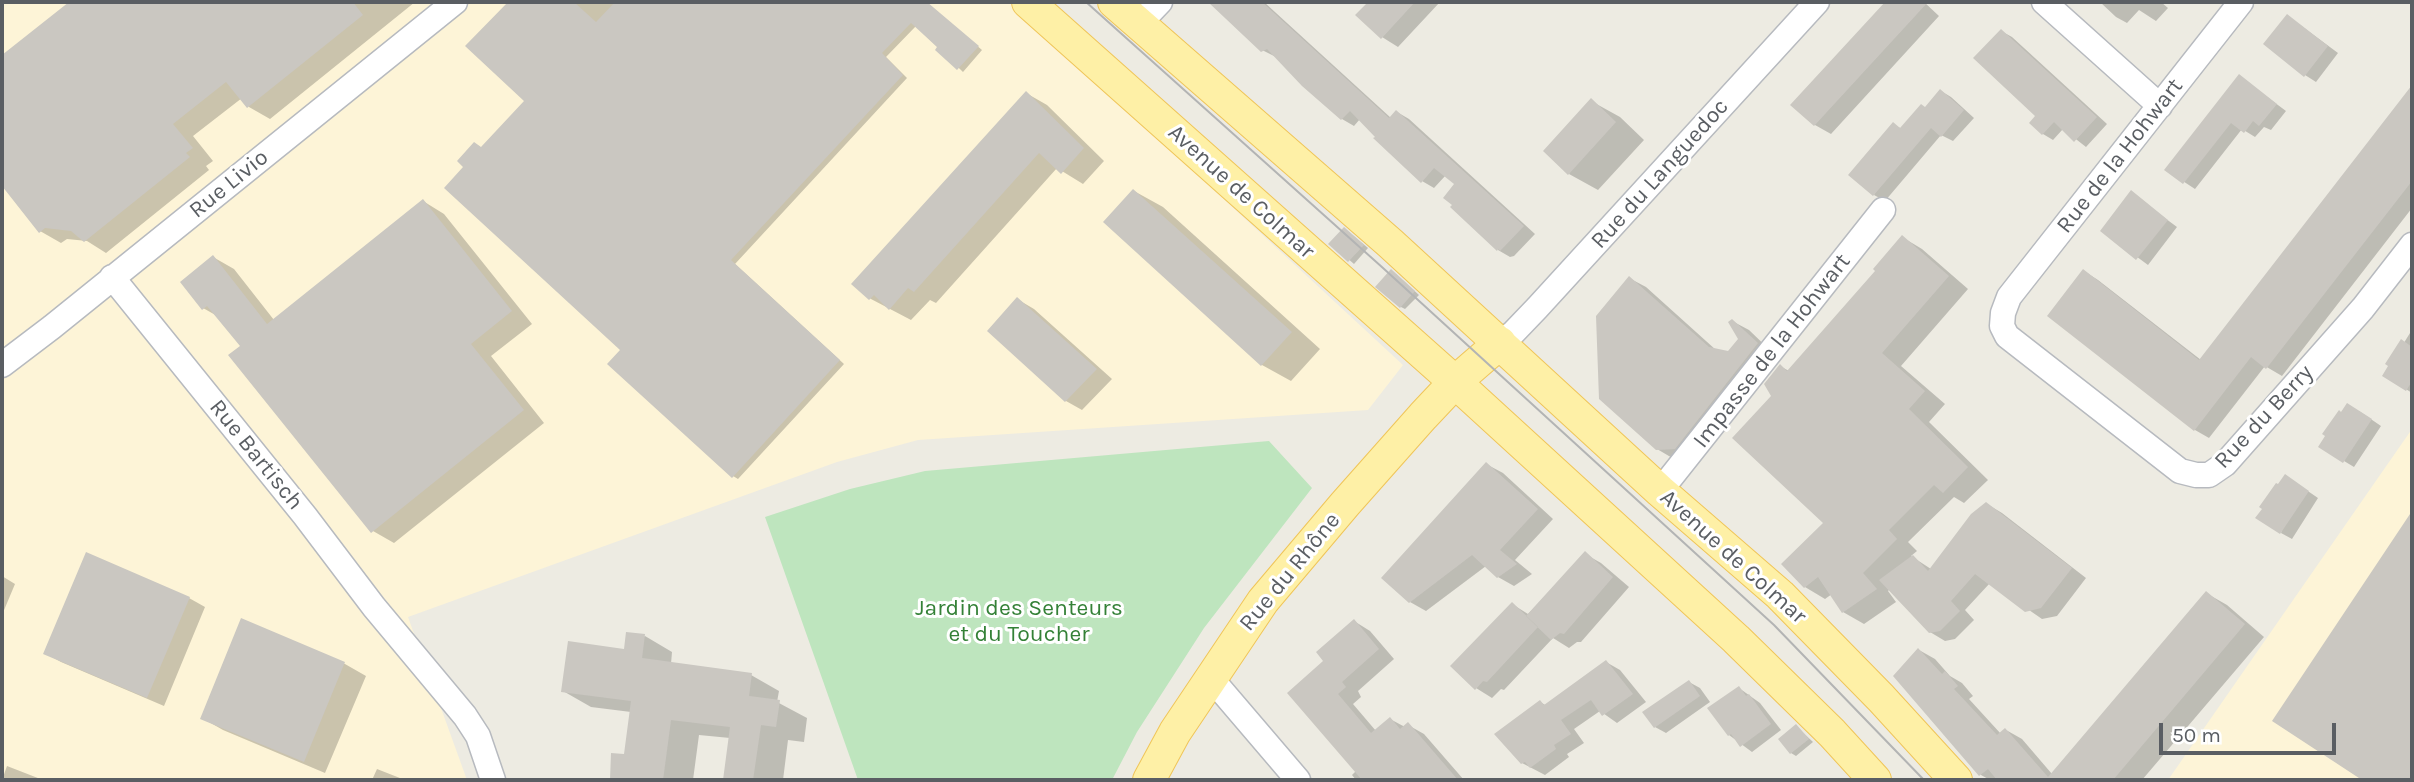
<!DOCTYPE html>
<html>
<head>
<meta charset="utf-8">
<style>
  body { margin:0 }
  #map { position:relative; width:2414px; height:782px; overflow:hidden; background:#edebe2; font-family:Karla,sans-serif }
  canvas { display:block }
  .frame { position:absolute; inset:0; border:4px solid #5a5e63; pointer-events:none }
  .scale { position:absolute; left:2159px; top:723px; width:177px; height:32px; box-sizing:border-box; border:4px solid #5a5e63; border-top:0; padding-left:9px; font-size:21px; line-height:24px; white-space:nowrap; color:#5a5e63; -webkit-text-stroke:5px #fff; paint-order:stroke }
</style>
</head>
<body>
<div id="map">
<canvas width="2414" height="782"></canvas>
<div class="frame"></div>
<div class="scale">50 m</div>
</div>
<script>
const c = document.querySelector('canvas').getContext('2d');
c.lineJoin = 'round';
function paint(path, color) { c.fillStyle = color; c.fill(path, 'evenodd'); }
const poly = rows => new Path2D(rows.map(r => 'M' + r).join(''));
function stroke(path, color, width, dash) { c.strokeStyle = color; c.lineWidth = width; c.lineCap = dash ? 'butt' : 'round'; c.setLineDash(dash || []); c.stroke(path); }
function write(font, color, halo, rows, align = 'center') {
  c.font = font + ' Karla,sans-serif'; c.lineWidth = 6; c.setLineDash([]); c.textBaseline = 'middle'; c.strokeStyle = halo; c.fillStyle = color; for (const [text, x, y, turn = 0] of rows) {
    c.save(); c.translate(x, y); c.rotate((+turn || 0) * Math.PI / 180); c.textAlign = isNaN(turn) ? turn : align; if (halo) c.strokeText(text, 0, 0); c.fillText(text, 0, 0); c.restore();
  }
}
paint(poly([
  [2,2,1011,2,1403,365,1368,410,918,440,837,462,408,617,467,780,2,780],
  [2412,429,2412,780,2168,780]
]), '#fdf4d7');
paint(poly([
  [1269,441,1312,488,1204,628,1137,732,1112,780,858,780,765,517,850,489,925,471]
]), '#bee5be');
paint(poly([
  [72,2,127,2,138,16,156,2,415,2,270,119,249,107,242,98,193,136,213,161,206,166,209,170,106,253,87,241,67,239,61,243,40,231,2,184,2,58],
  [510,2,926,2,982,50,963,72,916,26,886,57,907,78,735,264,844,364,738,479,733,476,622,350,482,149,526,101,468,46],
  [1219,2,1264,2,1391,118,1397,112,1409,119,1535,234,1514,256,1510,257,1498,250,1456,184,1446,175,1434,188,1422,181,1360,119,1354,126,1342,119,1276,57,1262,50,1216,5],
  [1370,2,1440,2,1398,47,1382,37,1358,15],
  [1888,2,1924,2,1939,16,1831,134,1815,125,1793,104],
  [2100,2,2161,2,2168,8,2156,21,2139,10,2127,23,2116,17],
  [2288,16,2338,53,2316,82,2305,75],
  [2001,31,2012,37,2107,124,2086,147,2063,129,2053,140,2043,134,2038,116],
  [2239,76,2286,111,2271,130,2264,127,2255,137,2242,129,2195,189,2166,170],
  [2412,88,2412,208,2282,376,2265,366,2209,438,2195,430,2084,271,2098,280,2201,360],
  [1941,91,1951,97,1974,118,1953,141,1941,135,1885,201,1874,195,1893,124,1902,129,1926,109],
  [1026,93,1047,105,1104,161,1083,184,1057,168,936,303,930,300,911,320,871,299,854,284],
  [1591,101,1620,117,1644,140,1598,190,1569,174],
  [1134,191,1163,207,1320,349,1291,381,1262,365],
  [2131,193,2177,227,2148,265,2102,231],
  [423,201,444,214,532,324,491,356,544,423,394,543,373,531,242,346,219,317,203,308,213,257,234,269,274,320],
  [1349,232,1368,248,1354,264,1331,244],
  [1902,237,1922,249,1968,289,1901,366,1945,404,1929,422,1988,480,1964,503,1954,497,1908,542,1917,551,1911,556,1931,569,1987,504,2002,513,2086,578,2057,616,2042,619,1990,583,1965,610,1974,620,1955,639,1945,641,1930,632,1890,589,1888,591,1896,602,1864,624,1843,612,1832,594,1825,599,1805,587,1825,523,1773,396,1780,366,1789,371,1877,270],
  [1396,274,1419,295,1405,309,1401,307],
  [1629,278,1646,287,1716,350,1728,353,1740,339,1732,321,1749,330,1774,354,1674,459,1657,449],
  [1017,299,1034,309,1112,379,1082,410,1066,401,990,331],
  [2410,333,2412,334,2412,393,2384,375],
  [2359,411,2381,426,2354,467,2344,461],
  [1486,464,1503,473,1553,519,1515,560,1532,574,1514,586,1498,577,1486,566,1426,611,1410,602],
  [2296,483,2318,498,2292,539,2281,533],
  [2412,514,2412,780,2365,780,2275,721],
  [1585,554,1601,563,1629,587,1581,642,1577,642,1569,648,1553,638,1504,690,1501,689,1492,698,1476,688,1512,604,1528,614],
  [2,576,15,584,2,615],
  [2206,593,2227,605,2264,637,2142,780,1990,780,1981,775,1919,650,1935,659,1950,676,1962,683,1973,696,1969,699,2001,734,2006,730,2022,739,2052,774],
  [189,598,205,607,164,706,61,662,45,653],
  [242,621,345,664,366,676,325,773,223,730,202,718],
  [1354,621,1370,631,1394,659,1358,691,1361,697,1353,704,1376,731,1390,719,1405,727,1408,725,1424,734,1464,780,1356,780,1352,775,1356,771,1326,661],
  [645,636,672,652,671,664,751,675,779,691,777,702,807,718,804,742,788,740,783,780,725,780,730,738,699,735,693,780,612,780,613,771,625,756,631,712,591,707,563,691],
  [1606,662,1620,670,1646,702,1617,723,1600,711,1574,729,1584,743,1567,754,1569,757,1545,775,1522,763,1540,702,1547,706],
  [1689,682,1700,688,1710,702,1666,733,1655,727],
  [1739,688,1760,703,1781,730,1752,752,1729,735],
  [1796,726,1813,742,1796,756,1791,753],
  [7,766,43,780,2,780],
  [377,769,405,780,372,780]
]), '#0003');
paint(poly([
  [69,2,353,2,363,15,247,108,226,82,173,124,193,148,186,153,190,157,84,242,71,231,45,228,39,233,2,186,2,55],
  [508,2,574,2,596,22,615,2,927,2,979,46,957,70,935,50,937,47,911,23,882,53,903,75,731,260,840,360,732,478,607,364,620,350,444,188,463,167,457,161,474,142,481,147,524,101,465,46],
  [1208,2,1262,2,1389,118,1396,110,1524,226,1500,251,1498,249,1497,251,1450,207,1452,205,1443,198,1454,184,1434,168,1421,183,1373,138,1375,137,1350,111,1341,120,1302,86,1267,49,1261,52],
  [1368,2,1415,2,1381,39,1355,15],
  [1885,2,1928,2,1814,126,1790,105],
  [2287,14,2328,46,2304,77,2263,44],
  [2001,29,2097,117,2074,142,2054,122,2042,135,2029,123,2035,116,1973,58],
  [2239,74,2277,104,2259,126,2253,121,2244,133,2231,123,2183,184,2164,170],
  [2412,85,2412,181,2266,369,2251,357,2194,431,2047,316,2083,269,2199,360],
  [1940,89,1964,110,1941,137,1931,128,1873,196,1848,175,1893,122,1900,128,1921,104,1925,107],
  [1026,91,1084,148,1061,174,1039,153,914,292,908,288,889,310,874,295,869,300,851,284],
  [1591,98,1616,122,1568,175,1543,151],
  [1133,189,1292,332,1261,366,1103,222],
  [2131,190,2168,220,2136,260,2100,231],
  [423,199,512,311,471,344,524,410,371,533,228,355,240,346,207,306,202,310,180,282,213,255,267,324],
  [1344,227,1364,245,1348,262,1328,244],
  [1902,235,1949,276,1882,353,1925,391,1909,409,1968,467,1943,493,1934,485,1889,530,1897,539,1863,573,1877,589,1842,613,1818,577,1804,588,1781,564,1823,523,1732,438,1771,396,1764,384,1780,364,1787,371,1875,271,1873,269],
  [1391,269,1415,291,1400,308,1375,287],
  [1629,276,1709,347,1728,351,1738,339,1728,322,1732,319,1758,343,1675,449,1656,450,1599,399,1596,316],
  [1017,297,1097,369,1065,402,987,331],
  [2401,339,2412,347,2412,381,2406,391,2382,376,2388,366,2385,364],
  [2347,403,2372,419,2343,463,2318,447,2325,436,2322,434,2339,410,2341,412],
  [1486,462,1538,509,1500,550,1517,564,1497,578,1472,555,1409,603,1381,578],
  [2285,474,2309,491,2280,534,2255,518,2262,509,2259,507,2276,483,2278,484],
  [1986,502,2072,568,2041,608,2025,612,1975,574,1951,601,1960,611,1940,631,1929,633,1879,580,1913,555,1928,571,1971,514],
  [2412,511,2412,780,2362,780,2272,721],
  [1585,551,1613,577,1564,634,1560,633,1551,640,1526,616],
  [86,552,190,597,147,698,43,654],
  [2206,591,2245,624,2113,780,1997,780,1988,769,1979,776,1893,676,1918,648,1942,674,1945,671,1958,686,1954,689,1997,735,2005,728,2048,777],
  [1512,602,1538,627,1487,682,1483,681,1475,690,1450,666],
  [241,618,345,662,304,762,200,719],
  [1354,619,1379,649,1342,682,1346,687,1338,694,1371,733,1390,717,1400,729,1408,722,1458,780,1362,780,1287,693,1323,661,1316,652],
  [626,632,645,634,642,658,752,673,749,696,780,700,776,727,761,725,753,780,723,780,730,727,671,720,663,780,610,780,611,753,624,754,631,701,561,692,568,641,624,649],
  [1606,660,1633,694,1602,716,1591,700,1561,720,1571,734,1554,745,1556,749,1530,768,1525,762,1521,764,1494,734,1540,700,1544,705],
  [1689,680,1700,696,1654,728,1642,712],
  [1739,686,1746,696,1749,694,1771,724,1740,747,1731,734,1728,736,1707,708],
  [1796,724,1809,739,1790,754,1778,739]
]), '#cac7c1');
const minor = poly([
  [2044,2,2160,106],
  [2241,2,2009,297,2003,313,2002,326,2007,336,2180,471,2196,475,2209,475,2225,464,2363,308,2412,245],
  [1139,24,1160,2],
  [112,277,305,516,374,607,465,716,478,736,493,780],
  [1500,343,1513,333,1537,308,1817,2],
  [2,365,52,327,455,2],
  [1660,491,1883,210],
  [1210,677,1298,780]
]);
const major = poly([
  [1028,2,1455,382,1736,639,1832,733,1875,780],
  [1114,2,1390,243,1660,491,1780,595,1881,698,1956,780],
  [1149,780,1175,732,1263,601,1345,504,1423,416,1455,382,1500,343]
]);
stroke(minor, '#b7babf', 27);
stroke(major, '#f0c558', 34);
stroke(minor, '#fff', 24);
stroke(major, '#fef0a6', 32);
stroke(poly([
  [1086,2,1383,268,1774,625,1924,780]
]), '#b3b4b4', 2);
write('23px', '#5a5e63', '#fff', [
  ["Rue de la Hohwart",2120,156,-52],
  ["Rue du Languedoc",1660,174,-48],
  ["Rue Livio",229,184,-39],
  ["Avenue de Colmar",1241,192,42],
  ["Impasse de la Hohwart",1772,351,-52],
  ["Rue du Berry",2264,417,-47],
  ["Rue Bartisch",256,455,51],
  ["Avenue de Colmar",1733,557,42],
  ["Rue du Rhône",1290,572,-51]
]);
write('23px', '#348137', '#fff', [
  ["Jardin des Senteurs",1019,608],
  ["et du Toucher",1019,634]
]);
</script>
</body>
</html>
